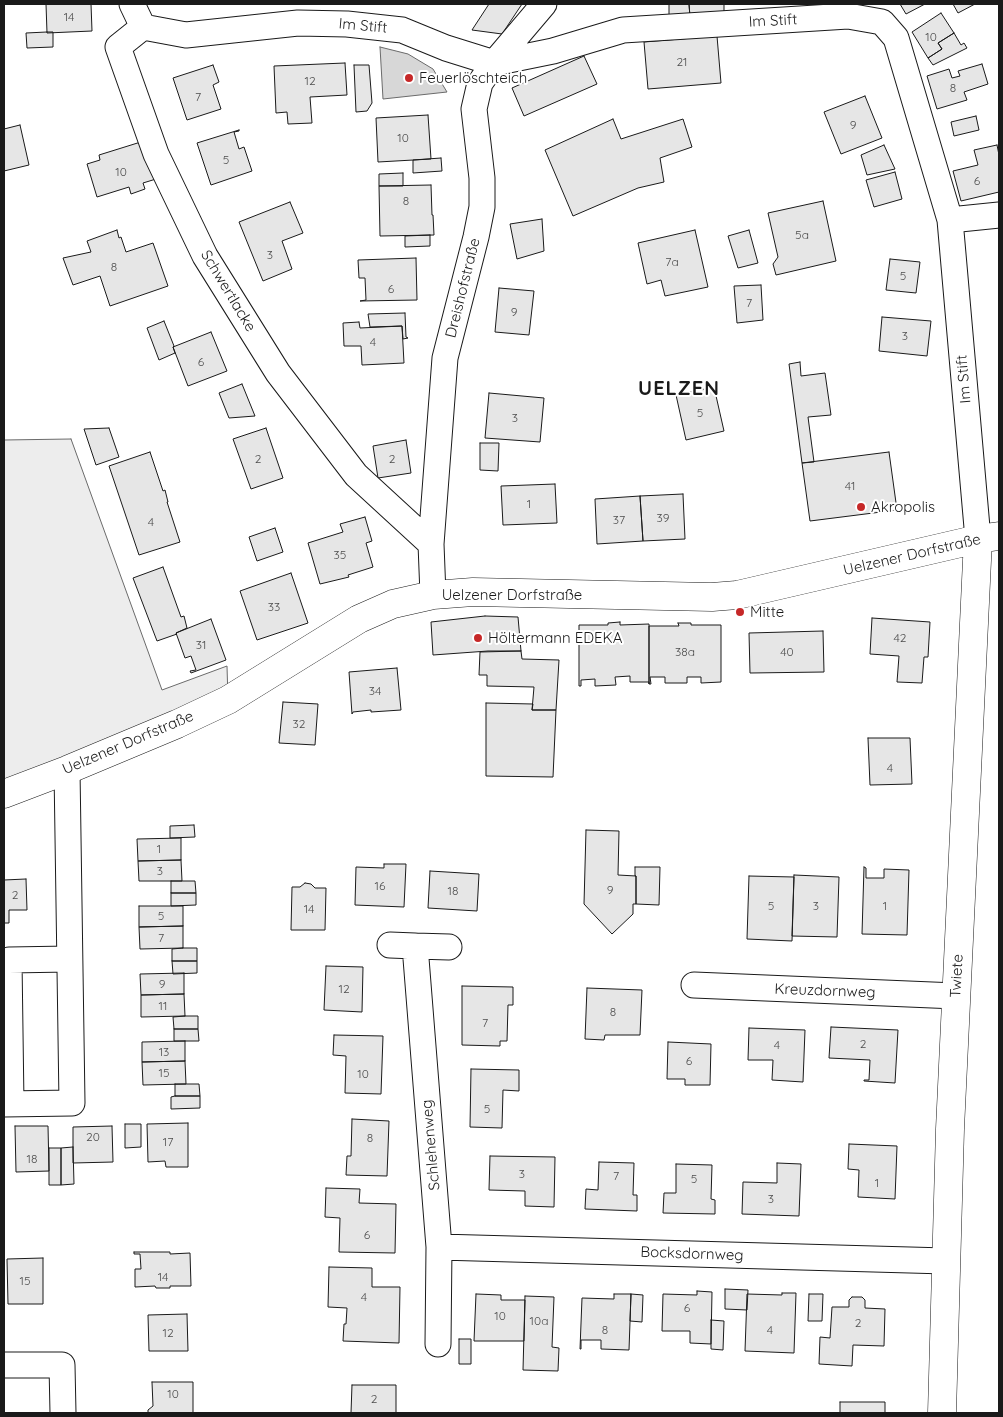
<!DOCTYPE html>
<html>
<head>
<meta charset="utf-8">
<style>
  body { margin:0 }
  #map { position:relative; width:1003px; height:1417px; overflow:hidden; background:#fff; font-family:Quicksand,sans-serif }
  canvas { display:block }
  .frame { position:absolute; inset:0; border:5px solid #1a1a1a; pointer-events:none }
</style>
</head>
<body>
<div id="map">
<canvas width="1003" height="1417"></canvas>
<div class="frame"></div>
</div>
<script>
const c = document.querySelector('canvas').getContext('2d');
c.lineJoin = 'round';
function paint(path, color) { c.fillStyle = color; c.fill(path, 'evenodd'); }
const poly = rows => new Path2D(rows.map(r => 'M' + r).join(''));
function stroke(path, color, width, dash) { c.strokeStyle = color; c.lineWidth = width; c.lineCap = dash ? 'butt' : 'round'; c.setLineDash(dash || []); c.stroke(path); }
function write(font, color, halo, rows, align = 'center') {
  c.font = font + ' Quicksand,sans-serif'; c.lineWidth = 4; c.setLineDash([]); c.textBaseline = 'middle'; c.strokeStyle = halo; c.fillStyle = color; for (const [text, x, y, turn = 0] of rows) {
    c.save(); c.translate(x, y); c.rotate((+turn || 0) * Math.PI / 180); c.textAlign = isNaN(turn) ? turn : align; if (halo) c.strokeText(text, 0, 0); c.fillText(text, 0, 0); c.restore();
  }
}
const built = poly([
  [71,439,162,690,227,666,228,700,4,794,4,440,71,439]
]);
paint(built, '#ededed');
stroke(built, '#6a6a6a', 1);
const water = poly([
  [380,47,408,54,433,69,447,92,383,99,380,47]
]);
paint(water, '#d7d7d7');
stroke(water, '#6a6a6a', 1);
const building = poly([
  [46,4,91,4,92,31,47,33,46,4],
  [489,4,522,4,502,34,472,30,489,4],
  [669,4,689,4,690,17,669,18,669,4],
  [689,4,724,4,724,15,690,17,689,4],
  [900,4,925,4,906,14,900,4],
  [953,4,975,4,958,13,953,4],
  [941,13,954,33,938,43,942,49,928,58,912,32,941,13],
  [47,32,53,32,53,47,27,48,26,33,47,32],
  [954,33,961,45,964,43,967,48,933,65,928,58,942,49,938,43,954,33],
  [717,36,721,83,648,89,644,42,717,36],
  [584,56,597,84,524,116,512,88,584,56],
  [345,63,347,95,310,97,312,123,288,124,287,112,276,113,274,66,345,63],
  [982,64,988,84,964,92,967,100,937,109,927,76,949,69,952,78,960,76,958,71,982,64],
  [213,65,219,82,213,85,221,109,187,120,173,78,213,65],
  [354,65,369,65,372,103,367,111,356,112,354,65],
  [865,96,882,138,841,154,824,112,865,96],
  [428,115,431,159,378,162,376,118,428,115],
  [976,116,979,130,954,136,951,122,976,116],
  [613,119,621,139,683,119,692,147,660,158,664,182,638,188,573,216,545,150,613,119],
  [20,125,29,165,4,171,4,129,20,125],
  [239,130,239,131,234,132,239,149,244,147,252,171,211,185,197,143,239,130],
  [144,141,156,179,143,183,145,189,131,194,129,187,97,197,87,164,100,160,99,155,144,141],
  [884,145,895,169,867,175,861,155,884,145],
  [997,145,999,155,999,192,961,201,953,171,978,165,974,150,997,145],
  [441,158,442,171,413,173,413,160,441,158],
  [895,172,902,199,874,207,866,180,895,172],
  [403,173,403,186,379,186,379,174,403,173],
  [431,185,432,215,433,215,434,235,380,236,379,186,431,185],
  [823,201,836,261,776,275,773,264,778,257,768,213,823,201],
  [290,202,303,233,282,241,292,269,263,281,239,222,290,202],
  [542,219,544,251,517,259,510,224,542,219],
  [117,230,119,238,121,237,126,252,153,243,168,286,110,306,100,276,73,285,63,258,91,252,87,241,117,230],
  [695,230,708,287,665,296,661,280,647,284,638,243,695,230],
  [749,230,758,263,738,268,728,236,749,230],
  [430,235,430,246,405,247,405,236,430,235],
  [416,258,417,300,360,301,366,300,365,278,359,278,358,260,416,258],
  [890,259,920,262,916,293,886,290,890,259],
  [761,285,763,320,737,323,734,286,761,285],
  [499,288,534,291,529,335,495,332,499,288],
  [405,313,406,337,408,338,403,339,402,326,370,327,368,314,405,313],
  [882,317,931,321,927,356,879,351,882,317],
  [164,321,174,346,173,347,175,353,159,360,147,328,164,321],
  [359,322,360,328,402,326,404,363,362,365,361,346,344,346,343,323,359,322],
  [211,332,227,371,188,386,173,347,211,332],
  [800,362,801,376,825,373,831,415,808,417,814,462,802,463,789,364,800,362],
  [242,384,255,416,229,418,219,393,242,384],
  [714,387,724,431,686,440,676,395,714,387],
  [489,393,544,398,540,442,485,438,489,393],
  [109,428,119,457,96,465,84,429,109,428],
  [266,428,283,478,251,489,233,439,266,428],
  [406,440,411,473,378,478,373,446,406,440],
  [480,443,499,443,498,471,480,470,480,443],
  [150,452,163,491,165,490,168,502,167,502,180,542,139,555,109,466,150,452],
  [889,452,897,510,810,521,802,463,889,452],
  [555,484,557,523,503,525,501,486,555,484],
  [683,494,685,539,643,541,640,496,683,494],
  [640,496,643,541,597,544,595,499,640,496],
  [365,517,372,541,366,543,373,567,348,575,349,577,320,584,308,543,343,532,340,524,365,517],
  [275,528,283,552,257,561,249,537,275,528],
  [163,567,181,617,184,616,187,628,176,633,177,634,157,641,133,578,163,567],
  [291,573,308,623,257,640,240,591,291,573],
  [485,616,518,617,521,651,488,651,433,655,431,622,485,616],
  [872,618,930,622,928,657,924,657,922,683,897,682,899,656,870,654,872,618],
  [211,619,226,660,191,673,190,671,196,670,191,656,185,658,176,633,211,619],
  [620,622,620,625,649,624,649,684,649,682,630,682,630,676,615,677,616,685,595,686,595,679,581,680,581,686,579,686,579,625,608,625,608,623,620,622],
  [678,623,691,623,691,625,721,625,721,682,701,683,701,677,687,677,687,683,665,683,665,677,650,677,651,684,649,684,649,626,679,626,678,623],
  [823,631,824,672,750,673,749,633,823,631],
  [521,651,522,659,559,660,556,710,532,710,534,687,487,686,487,675,479,675,480,652,521,651],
  [397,668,401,710,371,712,371,710,353,712,352,714,349,672,397,668],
  [283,702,318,704,315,745,279,743,283,702],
  [486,703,533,704,532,710,556,710,553,777,486,776,486,703],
  [868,738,910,738,912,784,870,785,868,738],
  [194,825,195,837,170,838,170,826,194,825],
  [586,830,619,831,618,875,636,876,636,904,633,904,633,914,612,934,584,904,586,830],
  [181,838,181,860,138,861,137,839,181,838],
  [181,860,182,881,139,881,138,861,181,860],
  [384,864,406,864,404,907,355,905,356,867,384,868,384,864],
  [635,867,660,867,659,905,636,904,636,876,635,876,635,867],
  [864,867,866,868,866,878,884,878,884,869,909,870,907,935,862,934,864,867],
  [430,871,479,874,477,911,428,908,430,871],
  [794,875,839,877,837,937,792,936,794,875],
  [749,876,794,877,792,941,747,939,749,876],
  [26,879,27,910,9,910,9,923,4,923,4,880,26,879],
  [171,881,195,881,196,893,171,893,171,881],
  [305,883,311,884,315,888,326,888,325,930,291,930,292,887,300,887,305,883],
  [171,893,196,893,196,905,171,906,171,893],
  [139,906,183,906,183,926,139,927,139,906],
  [183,926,183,948,140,949,139,927,183,926],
  [183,948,197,948,197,961,172,961,172,949,183,948],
  [172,961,197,961,197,973,173,974,172,961],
  [326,966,363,967,362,1012,324,1010,326,966],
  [184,973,184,994,141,995,140,974,184,973],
  [462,986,513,987,513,1005,508,1005,507,1041,500,1041,500,1046,462,1045,462,986],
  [587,988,642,990,640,1035,605,1035,604,1040,585,1039,587,988],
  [184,994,185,1016,141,1017,141,995,184,994],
  [185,1016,198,1016,198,1029,174,1029,173,1017,185,1016],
  [831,1027,898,1030,895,1083,864,1081,864,1080,869,1080,870,1060,829,1058,831,1027],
  [749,1028,805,1030,803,1082,772,1080,773,1060,748,1060,749,1028],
  [174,1029,198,1029,199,1041,174,1041,174,1029],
  [334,1035,383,1036,381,1094,345,1093,346,1056,333,1055,334,1035],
  [185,1041,185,1061,142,1062,142,1042,185,1041],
  [668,1042,711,1044,710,1085,685,1085,685,1079,667,1079,668,1042],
  [185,1061,186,1084,143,1085,142,1062,185,1061],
  [471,1069,519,1070,519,1091,503,1090,502,1128,470,1127,471,1069],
  [175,1084,199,1084,200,1096,175,1096,175,1084],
  [175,1096,200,1096,200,1108,171,1109,171,1097,175,1096],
  [352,1119,389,1121,387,1176,346,1175,347,1156,351,1156,352,1119],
  [188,1123,188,1167,166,1167,165,1161,148,1162,147,1124,188,1123],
  [125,1124,141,1124,141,1147,125,1148,125,1124],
  [15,1126,48,1126,49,1171,16,1172,15,1126],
  [112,1126,113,1162,73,1163,73,1127,112,1126],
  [849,1144,897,1146,895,1199,858,1197,859,1170,848,1169,849,1144],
  [73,1147,74,1184,61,1185,61,1148,73,1147],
  [49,1148,61,1148,61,1185,49,1185,49,1148],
  [490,1156,555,1157,554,1207,525,1206,525,1191,489,1190,490,1156],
  [599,1162,634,1163,633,1195,637,1195,637,1211,585,1209,586,1189,598,1190,599,1162],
  [777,1163,801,1164,799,1216,742,1214,743,1182,777,1183,777,1163],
  [676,1164,712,1165,711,1199,715,1200,715,1214,663,1213,664,1193,676,1193,676,1164],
  [326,1188,360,1189,359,1203,396,1204,395,1253,339,1252,340,1218,325,1217,326,1188],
  [134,1252,170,1252,170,1254,190,1253,191,1286,170,1286,170,1288,156,1288,155,1286,135,1287,135,1269,141,1269,140,1254,134,1254,134,1252],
  [43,1258,43,1304,8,1304,7,1259,43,1258],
  [329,1267,372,1268,372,1287,400,1287,399,1343,343,1341,344,1324,346,1324,347,1308,328,1307,329,1267],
  [725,1289,748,1290,747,1310,725,1309,725,1289],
  [697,1291,712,1292,711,1344,690,1343,690,1331,662,1331,663,1294,697,1295,697,1291],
  [782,1293,796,1293,794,1353,745,1351,747,1294,782,1295,782,1293],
  [476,1294,501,1295,501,1300,525,1300,524,1341,474,1341,476,1294],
  [614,1294,631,1294,629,1350,601,1349,601,1340,581,1340,581,1349,580,1349,582,1298,614,1299,614,1294],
  [631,1294,643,1295,642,1322,630,1321,631,1294],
  [809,1294,823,1294,822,1321,808,1321,809,1294],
  [525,1296,554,1297,552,1347,559,1348,558,1371,523,1370,525,1296],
  [852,1297,862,1297,865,1300,865,1308,885,1309,884,1346,853,1345,852,1366,819,1364,820,1337,830,1338,832,1307,849,1307,849,1300,852,1297],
  [187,1314,188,1351,149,1351,148,1315,187,1314],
  [711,1320,724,1321,723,1350,711,1349,711,1320],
  [459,1339,471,1339,471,1364,459,1364,459,1339],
  [152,1382,193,1382,193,1413,148,1413,148,1410,153,1406,152,1382],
  [352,1385,396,1385,396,1413,351,1413,352,1385],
  [840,1402,885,1402,885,1413,840,1413,840,1402]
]);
paint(building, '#e6e6e6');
stroke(building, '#1a1a1a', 1);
const minor = poly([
  [132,4,143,27],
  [143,27,186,35,298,23,347,24,402,30,446,48,494,63,553,51,623,30,848,16,882,22,896,38,950,220,978,539],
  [143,27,118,47,156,154,205,256,278,373,356,475,431,544],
  [950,220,999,215],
  [433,595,431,544,445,358,476,237,482,207,482,178,474,109,480,83,494,63,544,4],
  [390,945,415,946],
  [694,985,956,996],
  [4,1104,72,1103,67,770],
  [11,1104,9,960,69,959],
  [439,1247,946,1261],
  [438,1344,439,1247,415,946,449,947],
  [4,1365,62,1365,63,1413]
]);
const tertiary = poly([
  [4,794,67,770,177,724,228,700,359,619,393,604,433,595,473,592,712,597,737,595,978,539,999,536],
  [942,1413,950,1129,978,539]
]);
stroke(minor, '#1a1a1a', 27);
stroke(tertiary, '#1a1a1a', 29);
stroke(minor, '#fff', 25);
stroke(tertiary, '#fff', 28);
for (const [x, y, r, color] of [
  [409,78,5,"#c62828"],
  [861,507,5,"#c62828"],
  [740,612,5,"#c62828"],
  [478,638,5,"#c62828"]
]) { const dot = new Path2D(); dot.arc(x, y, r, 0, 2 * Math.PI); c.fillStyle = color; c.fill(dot); stroke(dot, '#fff', 2); }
write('12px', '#4d4d4d', null, [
  ["14",69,17],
  ["10",931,37],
  ["21",682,62],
  ["12",310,81],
  ["8",953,88],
  ["7",198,97],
  ["9",853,125],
  ["10",403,138],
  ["5",226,160],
  ["10",121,172],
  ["6",977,181],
  ["8",406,201],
  ["5a",802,235],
  ["3",270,255],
  ["7a",672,262],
  ["8",114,267],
  ["5",903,276],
  ["6",391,289],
  ["7",749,303],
  ["9",514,312],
  ["3",905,336],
  ["4",373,342],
  ["6",201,362],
  ["5",700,413],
  ["3",515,418],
  ["2",258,459],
  ["2",392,459],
  ["41",850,486],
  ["1",529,504],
  ["39",663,518],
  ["37",619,520],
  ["4",151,522],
  ["35",340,555],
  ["33",274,607],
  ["42",900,638],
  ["31",201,645],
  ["38a",685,652],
  ["40",787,652],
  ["34",375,691],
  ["32",299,724],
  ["4",890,768],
  ["1",159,849],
  ["3",160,871],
  ["16",380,886],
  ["9",610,890],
  ["18",453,891],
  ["2",15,895],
  ["5",771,906],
  ["3",816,906],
  ["1",885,906],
  ["14",309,909],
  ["5",161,916],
  ["7",161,938],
  ["9",162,984],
  ["12",344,989],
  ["11",163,1006],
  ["8",613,1012],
  ["7",485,1023],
  ["2",863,1044],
  ["4",777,1045],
  ["13",164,1052],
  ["6",689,1061],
  ["15",164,1073],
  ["10",363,1074],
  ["5",487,1109],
  ["20",93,1137],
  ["8",370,1138],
  ["17",168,1142],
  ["18",32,1159],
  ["3",522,1174],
  ["7",616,1176],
  ["5",694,1179],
  ["1",877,1183],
  ["3",771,1199],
  ["6",367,1235],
  ["14",163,1277],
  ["15",25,1281],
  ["4",364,1297],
  ["6",687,1308],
  ["10",500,1316],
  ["10a",539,1321],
  ["2",858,1323],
  ["8",605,1330],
  ["4",770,1330],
  ["12",168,1333],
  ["10",173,1394],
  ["2",374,1399]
]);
write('15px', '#1a1a1a', '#fff', [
  ["Im Stift",773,21,-3],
  ["Im Stift",363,26,5],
  ["Dreishofstraße",463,288,-76],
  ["Schwertlacke",228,291,59],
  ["Im Stift",964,379,-95],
  ["Uelzener Dorfstraße",912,555,-13],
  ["Uelzener Dorfstraße",512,595],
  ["Uelzener Dorfstraße",128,743,-23],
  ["Twiete",957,976,-87],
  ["Kreuzdornweg",825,991,2],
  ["Schlehenweg",431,1145,-95],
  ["Bocksdornweg",692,1254,2]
]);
write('15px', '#1a1a1a', '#fff', [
  ["Feuerlöschteich",419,78],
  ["Akropolis",871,507],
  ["Mitte",750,612],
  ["Höltermann EDEKA",488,638]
], 'left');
c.letterSpacing = '1px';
write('bold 20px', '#1a1a1a', '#fff', [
  ["UELZEN",679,389]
]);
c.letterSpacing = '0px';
</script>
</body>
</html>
